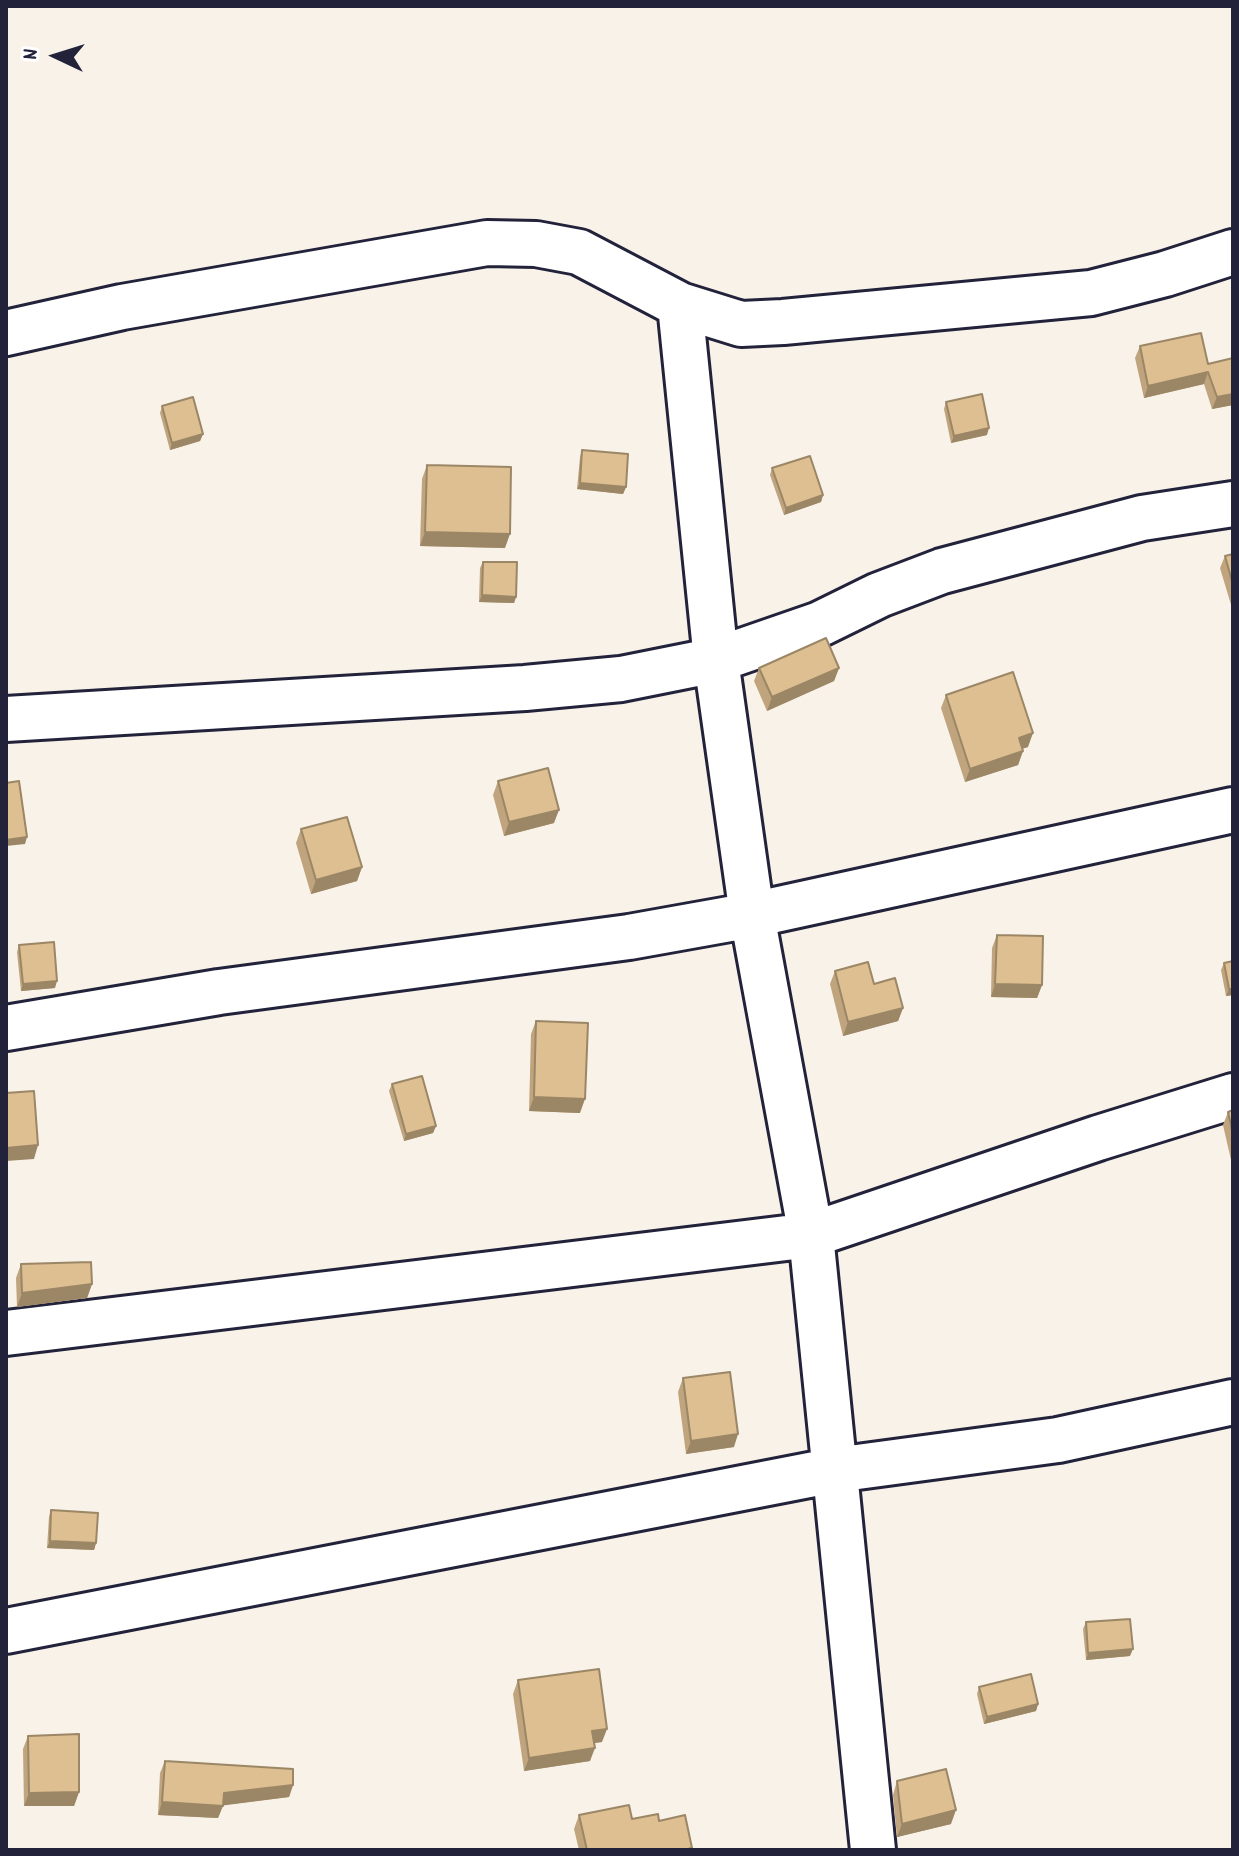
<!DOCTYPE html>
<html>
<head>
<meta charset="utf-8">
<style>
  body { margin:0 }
  #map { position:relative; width:1239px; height:1856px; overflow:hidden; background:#f8f2e9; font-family:Dekko,sans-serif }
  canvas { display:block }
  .frame { position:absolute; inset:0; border:8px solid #22223b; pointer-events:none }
  .north { position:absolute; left:16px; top:16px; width:80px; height:80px; -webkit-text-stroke:6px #fff; paint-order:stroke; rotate:274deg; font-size:22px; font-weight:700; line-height:32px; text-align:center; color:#22223b }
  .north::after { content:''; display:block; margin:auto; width:28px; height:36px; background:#22223b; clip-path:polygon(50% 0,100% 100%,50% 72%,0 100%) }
</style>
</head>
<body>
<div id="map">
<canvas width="1239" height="1856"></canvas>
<div class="frame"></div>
<div class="north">N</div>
</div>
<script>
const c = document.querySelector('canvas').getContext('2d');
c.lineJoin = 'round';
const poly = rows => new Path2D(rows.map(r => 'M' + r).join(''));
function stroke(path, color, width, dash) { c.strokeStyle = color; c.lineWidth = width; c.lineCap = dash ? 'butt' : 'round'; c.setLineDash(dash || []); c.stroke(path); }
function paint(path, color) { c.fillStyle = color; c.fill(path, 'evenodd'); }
const minor = poly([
  [680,305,716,660,752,915,811,1235,873,1850],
  [6,333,122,307,487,243,536,244,579,252,680,305,741,324,783,322,1091,293,1165,274,1233,252],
  [6,719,525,688,621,679,716,660,820,624,879,595,942,571,1142,518,1233,504],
  [6,1028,219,992,629,937,752,915,1233,810],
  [6,1333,811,1235,1098,1138,1233,1096],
  [6,1631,835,1470,1058,1440,1233,1402]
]);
stroke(minor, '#22223b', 50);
stroke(minor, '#fff', 44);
paint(poly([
  [1140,346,1208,364,1233,358,1233,405,1212,409,1204,384,1144,398,1135,358],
  [946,402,987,435,951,443,944,409],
  [162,406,203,434,200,441,170,450,160,413],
  [582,450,626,487,623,494,577,489,580,457],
  [427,465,505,548,420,546,422,479],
  [772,468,823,495,821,502,784,515,770,475],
  [1233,554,1233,608,1232,608,1220,568,1225,556],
  [483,562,516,597,514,603,479,602,480,568],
  [759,668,839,668,834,681,767,711,754,681],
  [946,695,1028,747,1022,749,1023,751,1018,765,965,782,941,708],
  [498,781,554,823,504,836,493,795],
  [301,829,362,867,357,881,311,894,296,843],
  [997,935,1042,985,1037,998,991,997,992,948],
  [19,945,55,988,21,991,17,952],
  [1233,961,1233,995,1226,996,1221,970,1224,963],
  [835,971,874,984,903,1008,898,1021,843,1036,830,984],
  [536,1021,580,1113,529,1111,531,1034],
  [392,1084,436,1126,433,1133,404,1141,389,1091],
  [1233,1110,1233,1159,1231,1160,1223,1125,1228,1112],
  [21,1264,92,1284,87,1298,17,1307,16,1278],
  [683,1378,734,1447,686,1454,678,1392],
  [51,1510,96,1543,94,1550,47,1548,49,1517],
  [1086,1622,1130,1656,1086,1660,1083,1629],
  [518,1680,602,1742,594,1743,590,1761,524,1771,513,1694],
  [979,1687,1038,1704,1036,1711,984,1724,977,1694],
  [28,1736,79,1792,74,1806,24,1806,23,1749],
  [165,1761,293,1785,289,1797,223,1805,218,1818,158,1815,160,1773],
  [897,1781,951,1824,897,1837,893,1795],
  [579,1815,659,1821,692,1850,579,1850,574,1829]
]), '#bfa47d');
paint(poly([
  [1208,372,1204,384,1144,398,1148,386],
  [1233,394,1233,405,1212,409,1217,397],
  [989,428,987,435,951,443,954,436],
  [203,434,200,441,170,450,172,443],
  [580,483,626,487,623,494,577,489],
  [823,495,821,502,784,515,786,508],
  [425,532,510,534,505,548,420,546],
  [482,595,516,597,514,603,479,602],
  [839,668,834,681,767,711,772,697],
  [1033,733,1028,747,1014,751,1019,738],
  [1023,751,1018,765,965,782,970,769],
  [559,810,554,823,504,836,509,822],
  [27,837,25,844,6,846,6,840],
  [362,867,357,881,311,894,316,880],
  [57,981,55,988,21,991,23,984],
  [995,984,1042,985,1037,998,991,997],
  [1229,989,1233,989,1233,995,1226,996],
  [903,1008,898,1021,843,1036,848,1022],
  [534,1097,585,1099,580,1113,529,1111],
  [436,1126,433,1133,404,1141,406,1134],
  [38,1145,34,1159,6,1161,6,1148],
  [92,1284,87,1298,17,1307,22,1293],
  [738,1434,734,1447,686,1454,691,1441],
  [50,1541,96,1543,94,1550,47,1548],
  [1133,1649,1130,1656,1086,1660,1088,1653],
  [1038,1704,1036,1711,984,1724,987,1717],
  [607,1729,602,1742,587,1744,592,1731],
  [595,1748,590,1761,524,1771,529,1758],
  [293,1785,289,1797,219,1806,224,1793],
  [79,1792,74,1806,24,1806,29,1793],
  [162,1802,223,1806,218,1818,158,1815],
  [956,1810,951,1824,897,1837,902,1824]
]), '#9b8666');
const building = poly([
  [1201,333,1208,364,1233,358,1233,394,1217,397,1208,372,1148,386,1140,346,1201,333],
  [982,394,989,428,954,436,946,402,982,394],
  [193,397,203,434,172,443,162,406,193,397],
  [582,450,628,454,626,487,580,483,582,450],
  [810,456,823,495,786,508,772,468,810,456],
  [427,465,511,467,510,534,425,532,427,465],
  [1233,554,1233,585,1225,556,1233,554],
  [483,562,517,562,516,597,482,595,483,562],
  [826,638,839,668,772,697,759,668,826,638],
  [1013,672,1033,733,1019,738,1023,751,970,769,946,695,1013,672],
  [548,768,559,810,509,822,498,781,548,768],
  [19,781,27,837,6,840,6,783,19,781],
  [347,817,362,867,316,880,301,829,347,817],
  [997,935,1043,936,1042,985,995,984,997,935],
  [54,942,57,981,23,984,19,945,54,942],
  [1233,961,1233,989,1229,989,1224,963,1233,961],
  [868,962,874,984,895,978,903,1008,848,1022,835,971,868,962],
  [536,1021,588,1023,585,1099,534,1097,536,1021],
  [422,1076,436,1126,406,1134,392,1084,422,1076],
  [34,1091,38,1145,6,1148,6,1093,34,1091],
  [1233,1110,1233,1134,1228,1112,1233,1110],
  [91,1262,92,1284,22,1293,21,1264,91,1262],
  [730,1372,738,1434,691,1441,683,1378,730,1372],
  [51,1510,98,1513,96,1543,50,1541,51,1510],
  [1130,1619,1133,1649,1088,1653,1086,1622,1130,1619],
  [599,1669,607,1729,592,1731,595,1748,529,1758,518,1680,599,1669],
  [1031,1674,1038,1704,987,1717,979,1687,1031,1674],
  [79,1734,79,1792,29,1793,28,1736,79,1734],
  [165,1761,293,1769,293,1785,224,1793,223,1806,162,1802,165,1761],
  [946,1769,956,1810,902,1824,897,1781,946,1769],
  [629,1805,632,1819,658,1814,659,1821,685,1815,692,1848,682,1850,587,1850,579,1815,629,1805]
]);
paint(building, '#debf91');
stroke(building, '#9b8666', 2);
</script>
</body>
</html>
